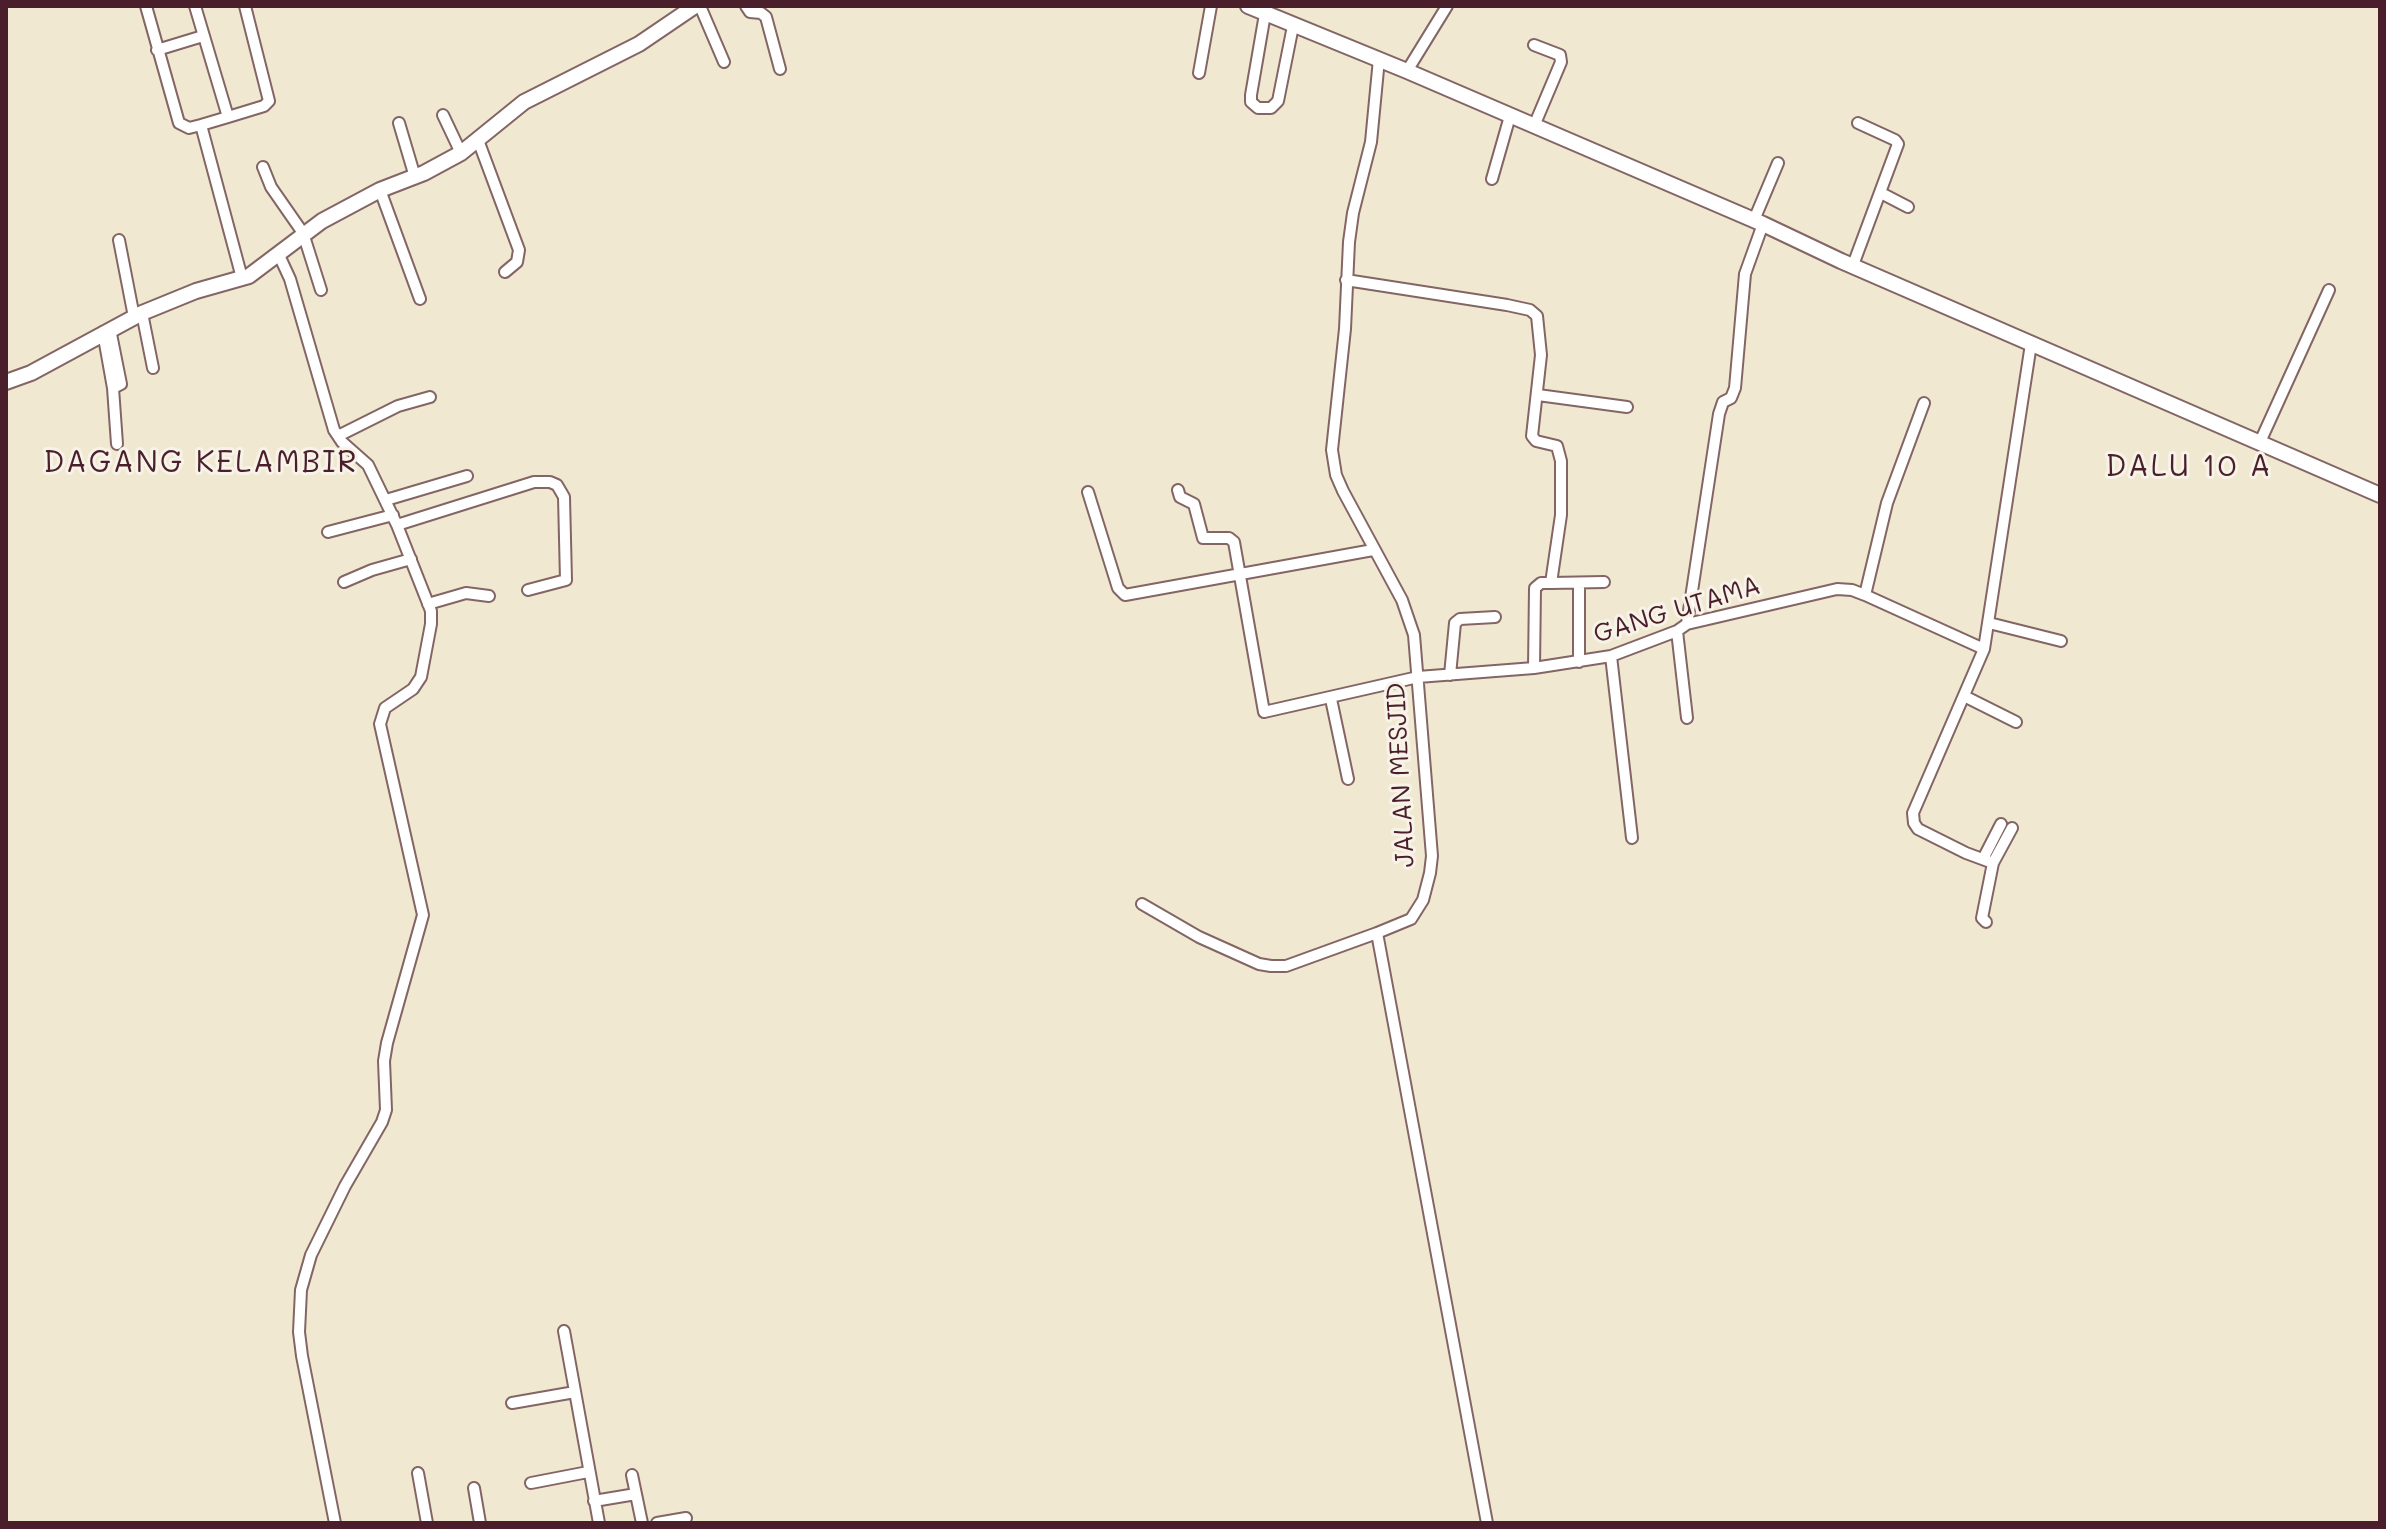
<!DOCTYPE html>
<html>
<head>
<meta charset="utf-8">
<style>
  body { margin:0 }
  #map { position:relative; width:2386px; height:1529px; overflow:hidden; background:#f0e8d0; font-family:Mali,sans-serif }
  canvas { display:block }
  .frame { position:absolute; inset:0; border:8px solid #4a1f2b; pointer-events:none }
</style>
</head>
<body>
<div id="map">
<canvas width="2386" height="1529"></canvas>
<div class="frame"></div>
</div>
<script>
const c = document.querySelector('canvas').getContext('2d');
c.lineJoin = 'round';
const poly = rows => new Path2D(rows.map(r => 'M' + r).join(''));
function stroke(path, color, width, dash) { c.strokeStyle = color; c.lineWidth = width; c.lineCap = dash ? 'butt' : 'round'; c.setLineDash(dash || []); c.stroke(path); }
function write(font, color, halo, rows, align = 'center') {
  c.font = font + ' Mali,sans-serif'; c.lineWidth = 6; c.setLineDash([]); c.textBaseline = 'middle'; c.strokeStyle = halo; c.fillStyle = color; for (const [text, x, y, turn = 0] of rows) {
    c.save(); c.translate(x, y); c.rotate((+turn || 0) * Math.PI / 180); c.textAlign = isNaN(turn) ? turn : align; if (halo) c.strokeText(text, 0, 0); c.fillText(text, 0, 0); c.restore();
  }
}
const street = poly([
  [146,6,179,123,189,128,201,125],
  [195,6,228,117,201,125,242,278],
  [700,6,724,62],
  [746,6,750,12,761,13,766,17,780,69],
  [1265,14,1251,95,1251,102,1258,108,1271,108,1278,101,1293,26],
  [157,50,203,36],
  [1379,59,1371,142,1353,213,1349,242,1345,329,1332,450,1336,475,1343,491,1402,600,1414,635,1432,856,1430,873,1423,900,1411,919,1377,933,1487,1523],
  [1407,71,1447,6],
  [1199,73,1211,6],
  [443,115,461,153],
  [228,117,264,106,269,101,245,6],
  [399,123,415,177],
  [1534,126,1561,62,1560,55,1534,45],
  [478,140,519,250,517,262,505,272],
  [263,167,271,187,303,233,321,290],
  [1492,179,1510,116],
  [380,190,420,299],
  [1881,193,1908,207],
  [1754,220,1778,163],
  [119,240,134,317],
  [278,253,290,279,334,430,342,442,368,465,397,525,431,611,431,624,421,677,413,689,385,708,380,724,423,915,387,1043,384,1061,386,1110,382,1122,345,1186,311,1255,301,1290,299,1332,302,1356,335,1523],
  [1853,265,1898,144,1895,140,1858,123],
  [1346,280,1507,305,1530,310,1537,316,1541,355,1532,436,1536,441,1557,446,1561,461,1561,515,1551,583,1604,582],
  [142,313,153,368],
  [110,329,121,384,113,388],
  [103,332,113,388,117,444],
  [1538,395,1627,407],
  [338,436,398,406,430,397],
  [2260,442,2329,290],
  [1178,490,1180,497,1194,504,1203,538,1229,538,1234,542,1264,712,1418,677,1534,668,1611,656,1677,631,1687,624,1837,589,1852,590,1865,595,1984,649],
  [1088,492,1118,588,1125,595,1373,550],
  [386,500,467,476],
  [397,525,534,482,550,482,557,485,564,497,566,580,528,590],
  [328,532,393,515],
  [344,582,372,570,411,559],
  [1865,595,1887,503,1924,403],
  [428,604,466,593,489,596],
  [1989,623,2061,641],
  [1687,624,1719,414,1723,402,1731,398,1735,388,1745,274,1763,224],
  [1677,631,1687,718],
  [1611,656,1632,838],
  [1579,662,1579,583],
  [1534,668,1535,588,1541,583,1551,583],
  [1450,675,1455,623,1460,619,1495,617],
  [1964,696,2016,722],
  [1331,699,1348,779],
  [1983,859,2001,824],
  [1993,863,1966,853,1918,829,1914,823,1913,813,1984,649,2031,344],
  [1142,904,1199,937,1259,964,1271,966,1286,966,1377,933],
  [1986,922,1982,918,1993,863,2012,828],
  [564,1331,599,1523],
  [512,1403,575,1392],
  [418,1473,427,1523],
  [632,1475,642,1523],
  [531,1483,588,1472],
  [474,1488,480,1523],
  [594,1501,636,1494],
  [657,1523,686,1518]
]);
const secondary = poly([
  [1248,6,1407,71,1763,224,1841,261,2380,495],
  [6,382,31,373,142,313,196,291,249,276,322,221,380,190,424,173,461,153,524,102,639,44,695,6]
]);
stroke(street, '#846565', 14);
stroke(secondary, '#846565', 18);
stroke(street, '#fff', 10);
stroke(secondary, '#fff', 14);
write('26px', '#4a1f2b', '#f7f3e8', [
  ["GANG UTAMA",1677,610,-17],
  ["JALAN MESJID",1401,775,-93]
]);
c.letterSpacing = '2px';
write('30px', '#4a1f2b', '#f7f3e8', [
  ["DAGANG KELAMBIR",201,463],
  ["DALU 10 A",2189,467]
]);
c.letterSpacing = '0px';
</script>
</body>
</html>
